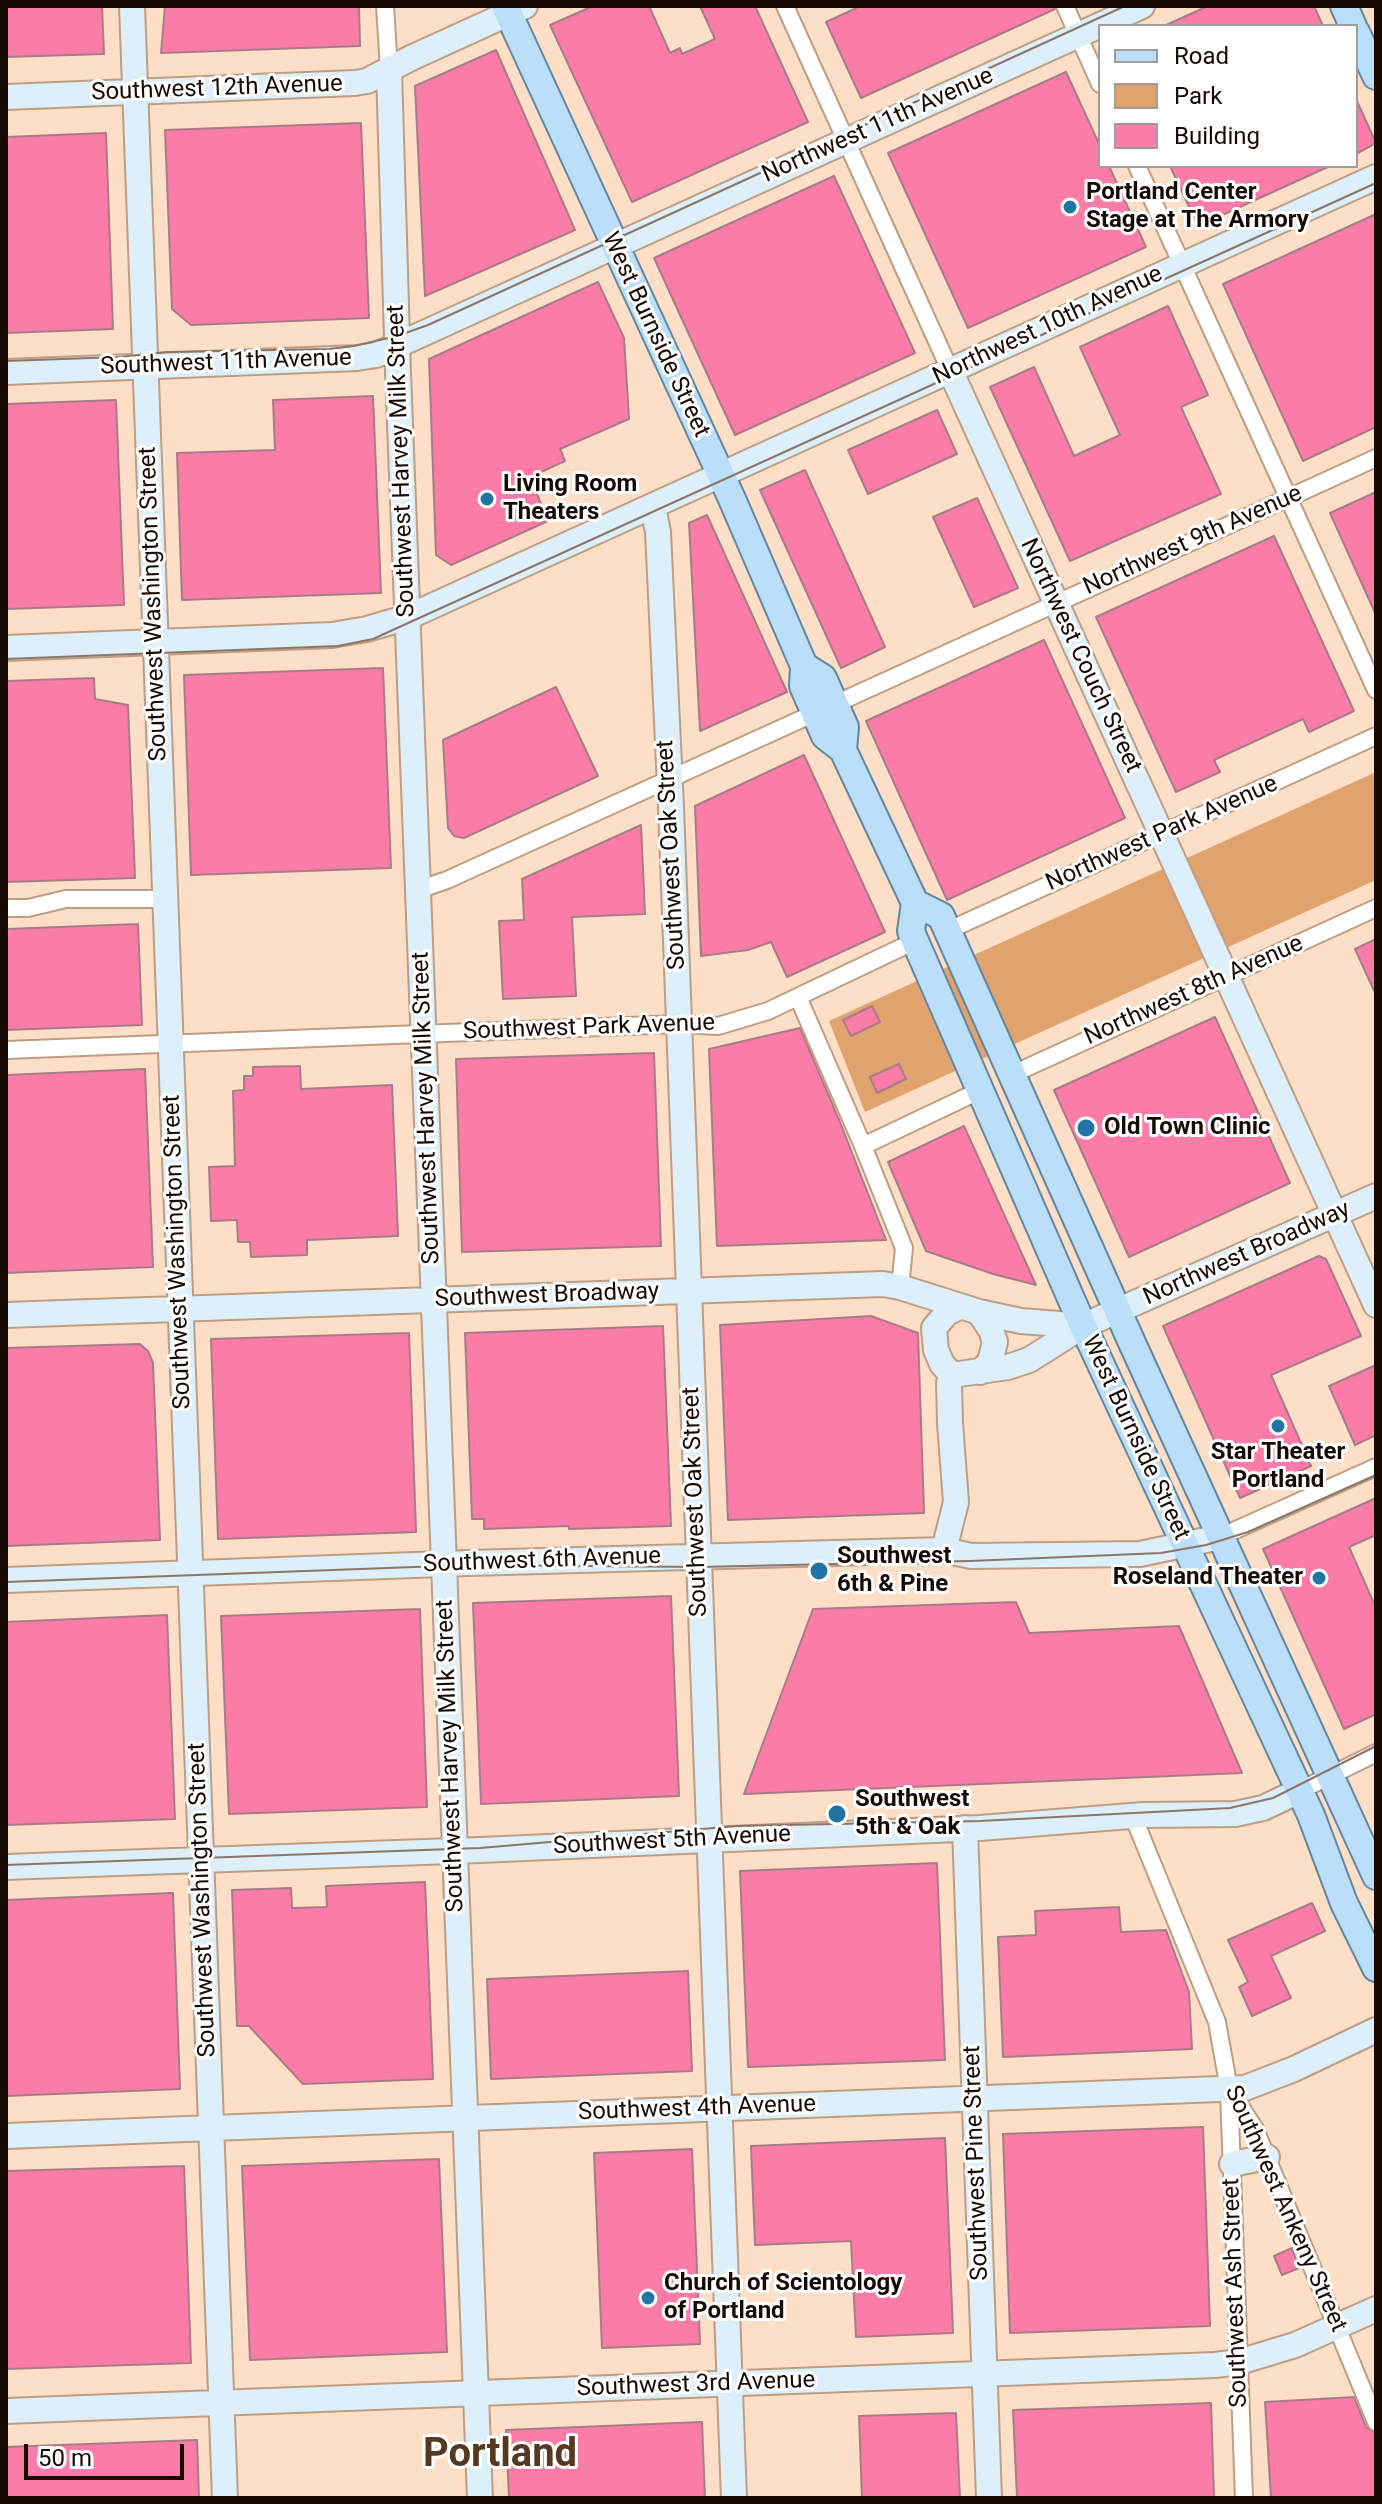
<!DOCTYPE html>
<html>
<head>
<meta charset="utf-8">
<style>
  body { margin:0 }
  #map { position:relative; width:1382px; height:2504px; overflow:hidden; background:#fddfc8; font-family:Roboto,sans-serif }
  canvas { display:block }
  .frame { position:absolute; inset:0; border:8px solid #160a02; pointer-events:none }
  .legend { position:absolute; left:1098px; top:24px; width:260px; height:144px; box-sizing:border-box; background:#fff; border:2px solid #a29d9a; margin:0; padding:10px 14px; list-style:none; font-size:24px; color:#160a02 }
  .legend li { display:flex; align-items:center; gap:16px; height:40px }
  .legend b { width:40px; border:2px solid #a29d9a }
  .scale { position:absolute; left:24px; top:2444px; width:160px; height:36px; box-sizing:border-box; border:4px solid #160a02; border-top:0; padding-left:10px; font-size:24px; line-height:28px; white-space:nowrap; color:#160a02; -webkit-text-stroke:6px #fff; paint-order:stroke }
</style>
</head>
<body>
<div id="map">
<canvas width="1382" height="2504"></canvas>
<div class="frame"></div>
<ul class="legend">
<li><b style="height:10px;background:#bbdff8"></b>Road</li>
<li><b style="height:22px;background:#e1a36e"></b>Park</li>
<li><b style="height:22px;background:#fb7ca7"></b>Building</li>
</ul>
<div class="scale">50 m</div>
</div>
<script>
const c = document.querySelector('canvas').getContext('2d');
c.lineJoin = 'round';
function paint(path, color) { c.fillStyle = color; c.fill(path, 'evenodd'); }
const poly = rows => new Path2D(rows.map(r => 'M' + r).join(''));
function stroke(path, color, width, dash) { c.strokeStyle = color; c.lineWidth = width; c.lineCap = dash ? 'butt' : 'round'; c.setLineDash(dash || []); c.stroke(path); }
function write(font, color, halo, rows, align = 'center') {
  c.font = font + ' Roboto,sans-serif'; c.lineWidth = 6; c.setLineDash([]); c.textBaseline = 'middle'; c.strokeStyle = halo; c.fillStyle = color; for (const [text, x, y, turn = 0] of rows) {
    c.save(); c.translate(x, y); c.rotate((+turn || 0) * Math.PI / 180); c.textAlign = isNaN(turn) ? turn : align; if (halo) c.strokeText(text, 0, 0); c.fillText(text, 0, 0); c.restore();
  }
}
paint(poly([
  [1376,772,1376,880,865,1112,829,1021]
]), '#e1a36e');
const building = poly([
  [6,6,102,6,104,54,6,57,6,6],
  [165,6,359,6,360,46,161,53,165,6],
  [593,6,649,6,670,53,680,48,682,54,715,39,700,6,755,6,808,122,632,202,550,25,593,6],
  [861,6,1054,6,1055,9,861,98,826,22,861,6],
  [1208,6,1314,6,1323,26,1164,26,1208,6],
  [496,50,575,230,425,296,415,86,496,50],
  [1066,72,1100,146,1100,166,1109,166,1146,247,968,328,888,153,1066,72],
  [1356,99,1376,143,1356,154,1356,99],
  [361,123,369,318,191,325,172,309,165,130,361,123],
  [106,133,113,329,6,333,6,137,106,133],
  [1170,166,1330,166,1198,226,1170,166],
  [834,176,915,353,735,435,654,258,834,176],
  [1376,214,1376,427,1303,461,1223,284,1376,214],
  [598,282,624,338,629,419,560,449,565,461,530,477,548,521,451,565,436,555,429,359,598,282],
  [1168,306,1208,395,1181,407,1221,494,1070,561,990,387,1034,367,1074,456,1120,435,1080,347,1168,306],
  [373,396,381,593,182,600,177,453,275,450,273,400,373,396],
  [116,400,124,605,6,609,6,404,116,400],
  [937,410,957,454,868,494,848,450,937,410],
  [805,470,885,647,841,668,760,490,805,470],
  [1376,492,1376,615,1330,513,1376,492],
  [977,498,1018,588,974,607,933,517,977,498],
  [707,515,787,692,700,731,689,523,707,515],
  [1274,536,1354,711,1309,732,1303,719,1214,760,1220,772,1176,792,1096,617,1274,536],
  [1044,640,1125,818,947,900,866,721,1044,640],
  [383,668,391,868,191,875,184,675,383,668],
  [94,678,95,699,128,705,135,878,6,882,6,681,94,678],
  [556,687,598,776,464,838,454,836,448,828,443,740,556,687],
  [804,755,885,932,787,977,771,942,748,950,701,956,695,806,804,755],
  [641,825,645,914,572,917,576,996,503,999,499,921,524,920,522,879,641,825],
  [138,924,142,1025,6,1030,6,929,138,924],
  [1376,939,1376,995,1355,949,1376,939],
  [872,1006,880,1022,851,1036,843,1020,872,1006],
  [1215,1017,1290,1183,1129,1257,1054,1090,1215,1017],
  [800,1028,840,1122,886,1240,717,1246,709,1049,800,1028],
  [654,1053,661,1246,462,1252,456,1059,654,1053],
  [899,1064,906,1079,877,1093,870,1077,899,1064],
  [300,1066,301,1089,392,1085,398,1236,307,1240,307,1255,251,1257,250,1242,238,1242,237,1220,211,1221,209,1167,235,1166,233,1091,244,1090,244,1076,253,1076,253,1067,300,1066],
  [145,1069,153,1267,6,1273,6,1075,145,1069],
  [964,1126,1036,1285,993,1274,926,1251,888,1162,964,1126],
  [1319,1256,1326,1259,1361,1336,1271,1375,1311,1466,1240,1498,1163,1326,1319,1256],
  [871,1316,918,1333,924,1513,728,1520,720,1325,871,1316],
  [663,1326,671,1526,569,1529,569,1526,484,1529,484,1519,472,1519,465,1333,663,1326],
  [409,1333,416,1532,218,1539,211,1339,409,1333],
  [140,1344,148,1351,153,1363,160,1540,6,1546,6,1348,140,1344],
  [1376,1365,1376,1435,1355,1445,1329,1386,1376,1365],
  [1376,1498,1376,1535,1349,1547,1376,1608,1376,1714,1344,1729,1263,1549,1376,1498],
  [671,1596,679,1796,481,1804,473,1603,671,1596],
  [1016,1602,1029,1633,1179,1626,1242,1773,744,1794,813,1609,1016,1602],
  [420,1609,427,1807,229,1814,221,1616,420,1609],
  [167,1615,175,1819,6,1825,6,1622,167,1615],
  [937,1863,945,2060,748,2067,740,1871,937,1863],
  [425,1882,433,2079,303,2084,249,2026,237,2026,232,1890,291,1888,292,1908,327,1907,326,1886,425,1882],
  [173,1893,180,2089,6,2096,6,1900,173,1893],
  [1312,1903,1325,1931,1271,1956,1291,1998,1252,2016,1239,1987,1248,1982,1228,1940,1312,1903],
  [1119,1907,1121,1932,1166,1930,1189,1992,1192,2049,1003,2057,998,1937,1036,1935,1035,1911,1119,1907],
  [688,1971,692,2071,491,2079,487,1979,688,1971],
  [1203,2127,1210,2326,1010,2333,1003,2134,1203,2127],
  [945,2138,953,2333,856,2337,851,2241,755,2245,751,2146,945,2138],
  [692,2149,700,2344,602,2348,594,2153,692,2149],
  [439,2159,447,2352,250,2360,242,2166,439,2159],
  [184,2166,191,2363,6,2369,6,2171,184,2166],
  [1292,2248,1299,2268,1282,2275,1274,2256,1292,2248],
  [1354,2397,1366,2427,1376,2433,1376,2498,1271,2498,1265,2402,1354,2397],
  [1211,2403,1214,2498,1017,2498,1013,2410,1211,2403],
  [956,2413,960,2498,862,2498,859,2416,956,2413],
  [702,2422,705,2498,509,2498,506,2430,702,2422],
  [197,2440,199,2498,6,2498,6,2447,197,2440]
]);
paint(building, '#fb7ca7');
stroke(building, '#a77c88', 2);
const street = poly([
  [385,6,389,70],
  [785,6,950,370],
  [1065,6,1100,84],
  [1137,166,1376,690],
  [835,704,1376,458],
  [418,890,447,880,815,713],
  [6,908,28,908,66,899,165,899],
  [947,931,1376,736],
  [798,997,863,1146,904,1248,900,1287],
  [6,1050,679,1024,718,1026,768,1011,915,941],
  [1013,1074,1376,908],
  [863,1146,981,1090],
  [1220,1537,1376,1467],
  [1299,1791,1376,1753],
  [1133,1816,1217,2022,1229,2089,1255,2129,1376,2422],
  [1229,2091,1244,2498]
]);
const secondary = poly([
  [132,6,225,2498],
  [389,70,398,372,480,2498],
  [6,97,355,83,367,81,411,58,525,6],
  [950,370,1376,1305],
  [6,372,357,358,376,355,1142,6],
  [653,507,658,532,671,807,734,2498],
  [6,648,332,635,367,629,408,617,1376,177],
  [979,1312,991,1330,995,1342,990,1362,980,1372],
  [6,1315,883,1284,900,1287,979,1312,1021,1321,1083,1326],
  [952,1375,1008,1367,1029,1360,1083,1326,1376,1196],
  [952,1375,942,1364,936,1350,934,1328,947,1313,959,1307],
  [944,1550,956,1502,950,1423,949,1383,952,1375],
  [6,1580,469,1563,944,1550,971,1556,1140,1554,1220,1537],
  [965,1828,989,2498],
  [6,1867,480,1850,980,1828,1143,1815,1235,1814,1263,1808,1299,1791],
  [6,2136,1245,2088,1294,2069,1376,2030],
  [1232,2164,1267,2157],
  [6,2411,1215,2365,1239,2362,1295,2345,1376,2309]
]);
const primary = poly([
  [505,6,732,499,804,666,803,686,825,736,843,750,915,903,911,931,915,941,1083,1326,1311,1815,1344,1903,1376,1968],
  [1344,6,1353,26],
  [1356,32,1376,76],
  [804,666,823,678,845,727,843,750],
  [915,903,941,916,1133,1345,1376,1876]
]);
stroke(street, '#bf9d81', 20);
stroke(secondary, '#bf9d81', 28);
stroke(primary, '#64869f', 30);
stroke(street, '#fff', 16);
stroke(secondary, '#ddeffb', 24);
stroke(primary, '#bbdff8', 26);
stroke(poly([
  [6,361,119,357,168,352,329,349,354,346,397,336,428,325,1125,6],
  [6,659,338,646,373,639,1376,183],
  [6,1582,469,1565,699,1567,970,1561,1161,1553,1206,1545,1248,1532,1376,1475],
  [6,1865,480,1848,737,1826,980,1821,1230,1808,1273,1798,1376,1746]
]), '#8a7566', 2);
for (const [x, y, r, color] of [
  [1070,207,8,"#2274a5"],
  [487,499,8,"#2274a5"],
  [1086,1128,10,"#2274a5"],
  [1278,1426,8,"#2274a5"],
  [819,1571,10,"#2274a5"],
  [1319,1578,8,"#2274a5"],
  [837,1814,10,"#2274a5"],
  [648,2298,8,"#2274a5"]
]) { const dot = new Path2D(); dot.arc(x, y, r, 0, 2 * Math.PI); c.fillStyle = color; c.fill(dot); stroke(dot, '#fff', 3); }
write('24px', '#160a02', '#fff', [
  ["Southwest 12th Avenue",217,89,-2],
  ["Northwest 11th Avenue",878,126,-24],
  ["Northwest 10th Avenue",1048,326,-25],
  ["West Burnside Street",655,335,65],
  ["Southwest 11th Avenue",226,363,-2],
  ["Southwest Harvey Milk Street",402,461,-92],
  ["Northwest 9th Avenue",1193,541,-24],
  ["Southwest Washington Street",154,604,-92],
  ["Northwest Couch Street",1080,656,65],
  ["Northwest Park Avenue",1162,834,-24],
  ["Southwest Oak Street",672,855,-93],
  ["Northwest 8th Avenue",1194,991,-24],
  ["Southwest Park Avenue",589,1028,-2],
  ["Southwest Harvey Milk Street",427,1108,-92],
  ["Southwest Washington Street",178,1252,-92],
  ["Northwest Broadway",1247,1254,-24],
  ["Southwest Broadway",547,1296,-2],
  ["West Burnside Street",1135,1438,65],
  ["Southwest Oak Street",696,1502,-92],
  ["Southwest 6th Avenue",542,1561,-2],
  ["Southwest Harvey Milk Street",451,1756,-92],
  ["Southwest 5th Avenue",672,1841,-3],
  ["Southwest Washington Street",203,1900,-92],
  ["Southwest 4th Avenue",697,2109,-2],
  ["Southwest Pine Street",977,2163,-92],
  ["Southwest Ankeny Street",1285,2209,66],
  ["Southwest Ash Street",1236,2293,-92],
  ["Southwest 3rd Avenue",696,2385,-2]
]);
write('bold 24px', '#160a02', '#fff', [
  ["Portland Center",1086,193],
  ["Stage at The Armory",1086,221],
  ["Living Room",503,485],
  ["Theaters",503,513],
  ["Old Town Clinic",1104,1128],
  ["Star Theater",1278,1453,"center"],
  ["Portland",1278,1481,"center"],
  ["Southwest",837,1557],
  ["6th & Pine",837,1585],
  ["Roseland Theater",1303,1578,"right"],
  ["Southwest",855,1800],
  ["5th & Oak",855,1828],
  ["Church of Scientology",664,2284],
  ["of Portland",664,2312]
], 'left');
write('bold 40px', '#55381f', '#fff', [
  ["Portland",500,2456]
]);
</script>
</body>
</html>
